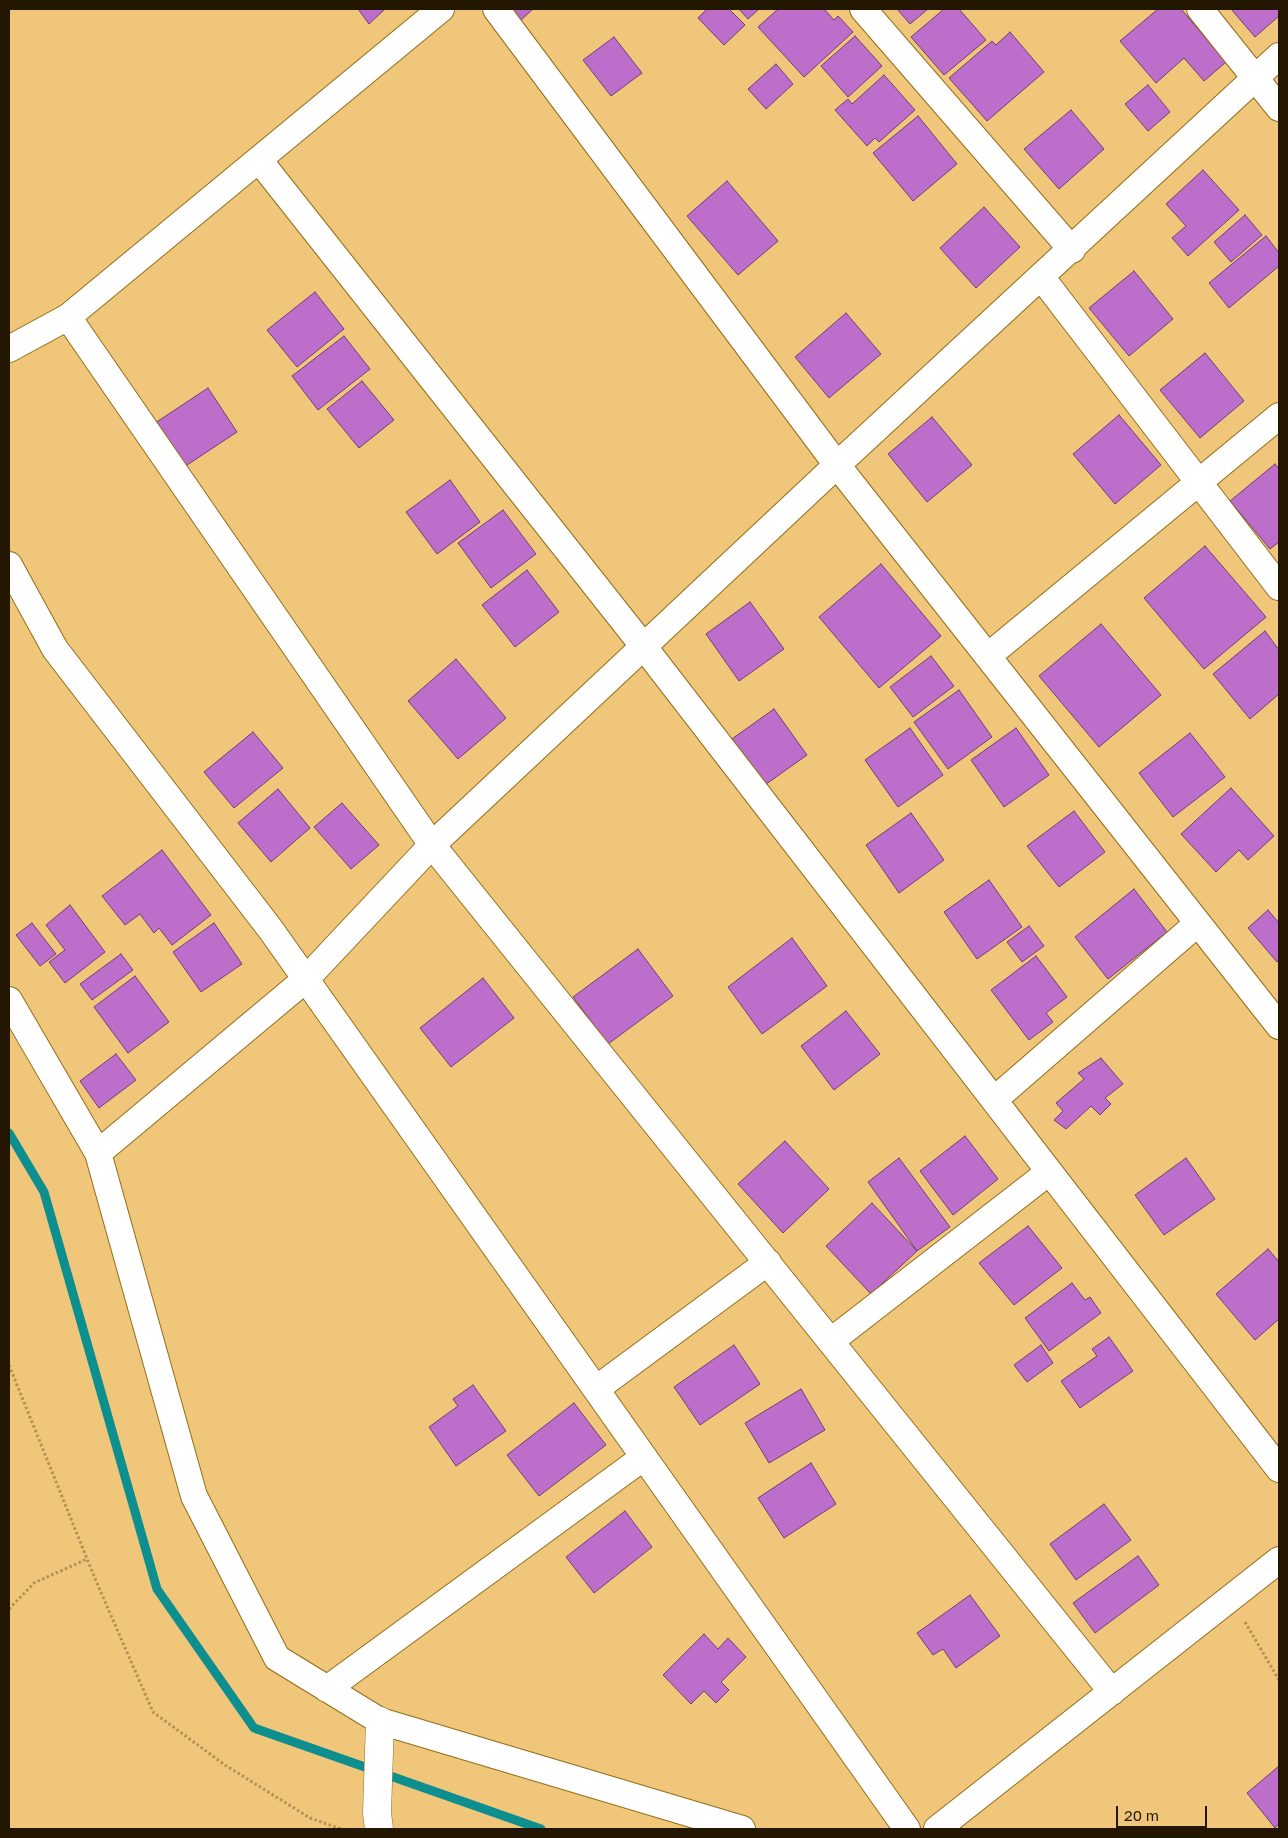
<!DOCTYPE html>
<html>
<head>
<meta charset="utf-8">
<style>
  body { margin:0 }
  #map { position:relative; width:1288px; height:1838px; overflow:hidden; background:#f0c67a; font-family:"Golos Text",sans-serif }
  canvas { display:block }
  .frame { position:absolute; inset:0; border:10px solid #231701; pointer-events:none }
  .scale { position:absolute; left:1116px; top:1806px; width:91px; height:22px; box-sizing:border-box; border:2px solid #231701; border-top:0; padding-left:6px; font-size:15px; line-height:18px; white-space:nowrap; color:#231701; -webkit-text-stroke:4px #f0c67a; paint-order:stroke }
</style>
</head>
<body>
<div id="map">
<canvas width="1288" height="1838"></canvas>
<div class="frame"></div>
<div class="scale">20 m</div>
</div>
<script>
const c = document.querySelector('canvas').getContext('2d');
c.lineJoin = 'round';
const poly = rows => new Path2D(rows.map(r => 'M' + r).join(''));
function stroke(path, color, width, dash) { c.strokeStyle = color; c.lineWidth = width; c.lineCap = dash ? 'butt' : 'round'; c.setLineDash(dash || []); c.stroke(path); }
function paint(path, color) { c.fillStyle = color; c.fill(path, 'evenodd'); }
stroke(poly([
  [9,1133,44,1192,157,1589,254,1728,541,1829]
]), '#0d8f90', 9);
const building = poly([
  [358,9,385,9,369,24,358,9],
  [512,9,533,9,521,20,512,9],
  [707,9,729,9,745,25,724,45,698,18,707,9],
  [739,9,759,9,748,19,739,9],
  [778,9,824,9,834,20,838,16,853,32,804,77,758,27,778,9],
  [897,9,928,9,910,24,897,9],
  [944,9,959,9,986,40,944,75,911,37,944,9],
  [1158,9,1181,9,1226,62,1204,81,1184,58,1156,83,1120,41,1158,9],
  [1231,9,1279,9,1279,16,1255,37,1231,9],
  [1010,32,1044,72,987,121,949,78,992,41,996,45,1010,32],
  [855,36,882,66,848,97,821,66,855,36],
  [614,37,642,73,611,96,583,60,614,37],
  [776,64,793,84,766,109,748,89,776,64],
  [884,75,915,110,879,142,875,138,867,146,835,110,848,99,852,104,884,75],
  [1148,85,1170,112,1148,131,1125,104,1148,85],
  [1071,110,1104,149,1059,189,1024,149,1071,110],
  [918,116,957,164,913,201,873,153,918,116],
  [1203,170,1239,210,1188,256,1172,238,1186,226,1166,204,1203,170],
  [727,181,778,241,738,275,687,216,727,181],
  [984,207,1020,247,976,288,940,248,984,207],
  [1245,215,1262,235,1231,262,1214,242,1245,215],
  [1266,236,1279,253,1279,266,1229,308,1209,283,1266,236],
  [1134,271,1173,319,1129,356,1089,308,1134,271],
  [315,292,344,329,297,367,267,330,315,292],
  [846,313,881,354,829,398,795,357,846,313],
  [344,336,370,369,318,410,292,376,344,336],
  [1205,353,1244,401,1200,438,1160,390,1205,353],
  [362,381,394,420,359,448,327,409,362,381],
  [208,388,237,432,184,467,155,423,208,388],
  [1119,415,1161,465,1115,504,1073,454,1119,415],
  [932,417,972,465,927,502,888,454,932,417],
  [1275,464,1279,469,1279,542,1270,549,1230,501,1275,464],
  [450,480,480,522,437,554,406,512,450,480],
  [503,510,536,554,491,588,458,543,503,510],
  [1205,546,1266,617,1204,669,1144,598,1205,546],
  [881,564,941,636,879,688,819,617,881,564],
  [527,570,559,612,515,647,482,605,527,570],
  [750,602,784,649,739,681,706,634,750,602],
  [1101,624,1161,695,1099,747,1039,676,1101,624],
  [1265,631,1279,650,1279,694,1250,719,1213,674,1265,631],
  [931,656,954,686,913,717,890,687,931,656],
  [456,659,506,718,458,759,408,701,456,659],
  [959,690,992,737,948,769,914,722,959,690],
  [774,709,807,755,762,787,729,741,774,709],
  [910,728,943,775,898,807,865,760,910,728],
  [1016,728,1049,775,1004,807,971,760,1016,728],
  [253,732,283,768,234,808,204,772,253,732],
  [1190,733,1225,777,1173,817,1139,773,1190,733],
  [1231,788,1274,836,1248,860,1239,850,1216,872,1181,834,1231,788],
  [278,789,310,828,271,862,238,823,278,789],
  [342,803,379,845,351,869,314,827,342,803],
  [1074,811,1105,852,1059,887,1027,846,1074,811],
  [911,813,944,860,899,893,866,845,911,813],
  [162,850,211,915,172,945,159,928,154,933,140,914,125,925,102,896,162,850],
  [989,880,1022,927,977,959,944,912,989,880],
  [1134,889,1167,932,1108,979,1075,937,1134,889],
  [70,905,105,952,65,983,49,962,65,950,46,925,70,905],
  [1268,910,1279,923,1279,960,1277,962,1248,928,1268,910],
  [32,923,56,954,40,966,16,935,32,923],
  [214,923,242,964,201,992,173,952,214,923],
  [1029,926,1044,946,1022,962,1007,942,1029,926],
  [792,938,827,986,762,1034,728,987,792,938],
  [638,949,673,996,608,1044,573,997,638,949],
  [121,954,133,970,92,1000,80,984,121,954],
  [1036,956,1067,997,1046,1013,1053,1022,1029,1040,991,990,1036,956],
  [135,976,169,1022,128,1053,94,1007,135,976],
  [483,978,514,1018,451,1067,420,1028,483,978],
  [846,1011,880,1054,834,1090,801,1046,846,1011],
  [116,1054,136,1080,99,1108,80,1081,116,1054],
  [1101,1058,1123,1084,1105,1098,1111,1104,1100,1115,1091,1106,1066,1129,1054,1120,1063,1111,1056,1103,1084,1079,1078,1073,1101,1058],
  [965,1136,998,1179,953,1215,920,1171,965,1136],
  [785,1141,829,1189,783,1233,738,1184,785,1141],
  [899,1158,950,1227,917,1251,868,1182,899,1158],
  [1186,1158,1215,1199,1164,1235,1135,1195,1186,1158],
  [872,1203,917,1251,871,1294,826,1246,872,1203],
  [1028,1226,1062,1268,1014,1305,979,1263,1028,1226],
  [1268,1249,1279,1262,1279,1319,1255,1340,1216,1294,1268,1249],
  [1072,1283,1085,1300,1090,1297,1101,1313,1049,1351,1025,1318,1072,1283],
  [1109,1337,1133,1371,1080,1408,1061,1381,1097,1356,1092,1349,1109,1337],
  [734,1345,760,1384,700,1425,674,1387,734,1345],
  [1041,1345,1053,1363,1027,1382,1014,1365,1041,1345],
  [473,1385,506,1431,456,1466,429,1427,458,1406,453,1399,473,1385],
  [801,1389,825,1430,769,1463,745,1423,801,1389],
  [574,1403,606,1445,539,1496,507,1455,574,1403],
  [811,1463,836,1504,784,1538,758,1498,811,1463],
  [1104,1504,1131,1540,1076,1580,1050,1544,1104,1504],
  [625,1511,652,1547,594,1593,566,1557,625,1511],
  [1138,1556,1159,1585,1095,1633,1073,1603,1138,1556],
  [970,1595,1000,1636,956,1668,943,1649,933,1655,917,1633,970,1595],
  [704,1634,718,1649,728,1638,746,1657,721,1682,729,1690,716,1703,704,1691,691,1704,663,1675,704,1634],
  [1279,1766,1279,1824,1275,1828,1247,1793,1279,1766]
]);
paint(building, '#bd6dca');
stroke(building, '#6f3e76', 1);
const minor = poly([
  [496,9,837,465,1279,1026],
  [863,9,1072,250],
  [1200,9,1279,108],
  [259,160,644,647,1279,1469],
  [1042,278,1279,587],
  [68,317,432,845,1112,1692],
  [9,349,68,317,441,9],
  [9,565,55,649,271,930,907,1829],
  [988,656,1279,416],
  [9,1000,98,1153,194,1496,277,1658,380,1721,742,1829],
  [994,1100,1198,923],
  [98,1153,306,979,432,845,837,465,1279,56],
  [831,1341,1049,1172],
  [596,1389,768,1262],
  [327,1689,644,1457],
  [937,1829,1279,1560]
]);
const tertiary = poly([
  [379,1829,377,1813,380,1721]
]);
stroke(minor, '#936d19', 28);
stroke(tertiary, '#936d19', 29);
stroke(poly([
  [9,1365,96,1581,153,1712,225,1765,310,1818,341,1829],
  [9,1609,34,1583,87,1559],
  [1245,1622,1279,1680]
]), '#b19155', 3, [2.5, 2.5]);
stroke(minor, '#fff', 26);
stroke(tertiary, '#fff', 28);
</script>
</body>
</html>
